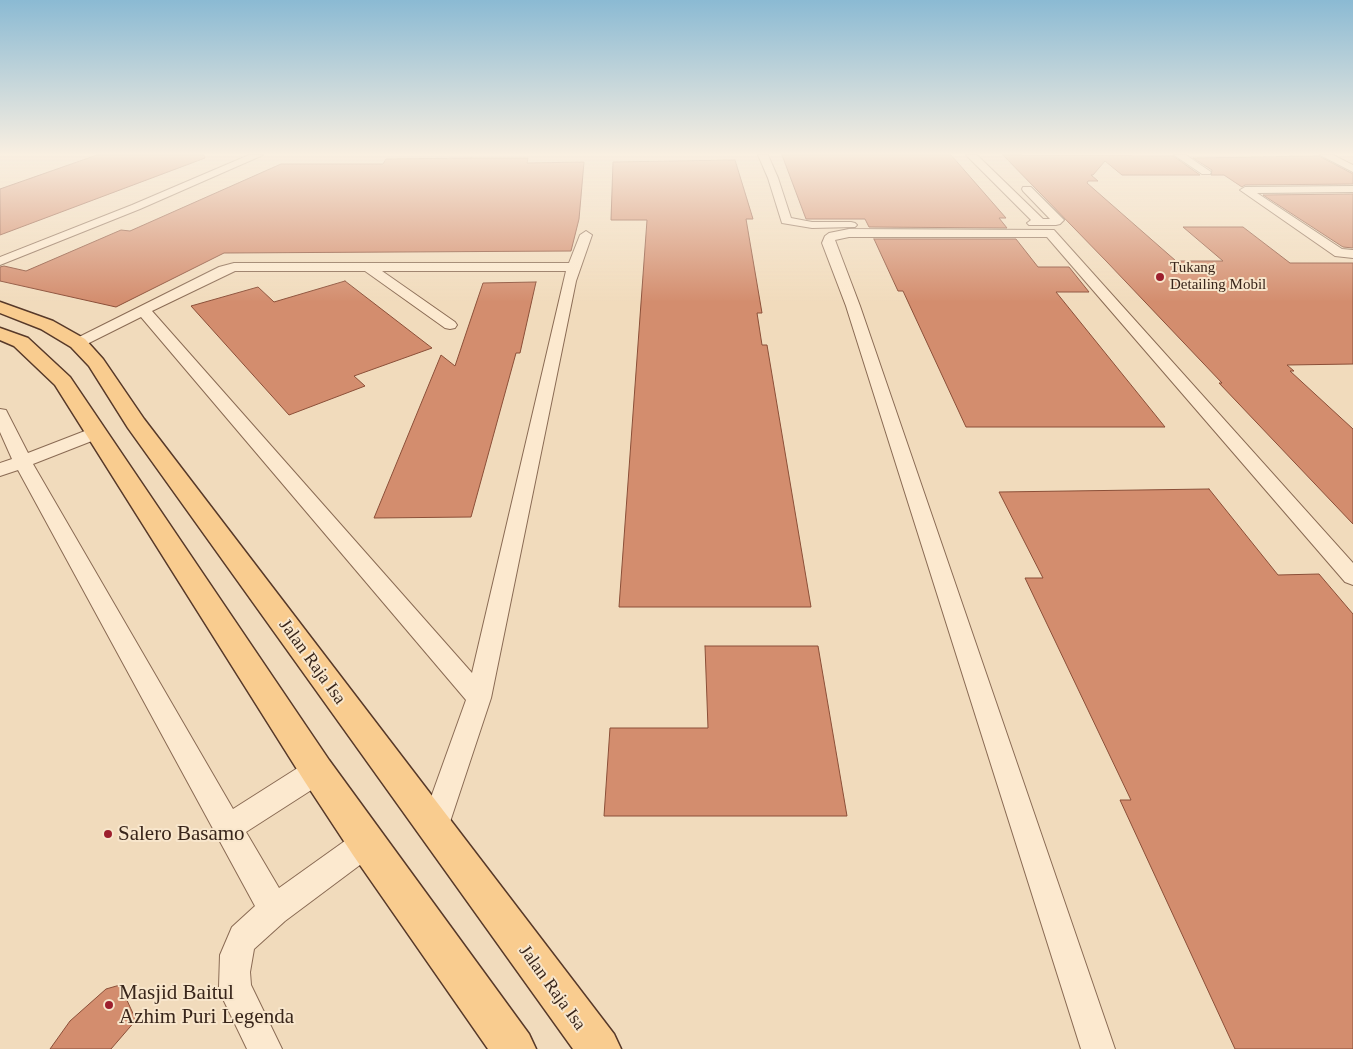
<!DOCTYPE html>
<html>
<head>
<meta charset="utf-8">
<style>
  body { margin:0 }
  canvas { display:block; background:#f1dbbc }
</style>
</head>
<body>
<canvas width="1353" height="1049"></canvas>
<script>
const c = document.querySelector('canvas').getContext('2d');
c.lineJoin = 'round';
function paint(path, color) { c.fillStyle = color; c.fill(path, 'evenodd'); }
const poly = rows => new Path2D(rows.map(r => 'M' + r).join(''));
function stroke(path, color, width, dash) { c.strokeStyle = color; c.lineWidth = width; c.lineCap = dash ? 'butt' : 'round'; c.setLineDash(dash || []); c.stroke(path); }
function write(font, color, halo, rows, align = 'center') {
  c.font = font + ' "Times New Roman",serif'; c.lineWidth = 4; c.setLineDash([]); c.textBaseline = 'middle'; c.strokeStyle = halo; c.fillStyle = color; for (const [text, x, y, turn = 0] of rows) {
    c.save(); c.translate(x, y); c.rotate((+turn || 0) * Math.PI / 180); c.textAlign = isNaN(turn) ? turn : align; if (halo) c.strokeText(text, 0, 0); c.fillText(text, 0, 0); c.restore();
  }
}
const building = poly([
  [97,155,204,155,205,158,0,235,0,189,97,155],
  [782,155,951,155,1006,218,999,218,1007,228,869,227,865,219,806,219,782,155],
  [1003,155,1173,156,1200,175,1122,175,1105,161,1093,175,1091,175,1098,181,1088,181,1087,183,1176,261,1223,261,1183,227,1243,227,1290,263,1353,263,1353,364,1287,365,1294,371,1290,371,1353,429,1353,524,1219,383,1222,383,1107,262,1003,155],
  [1319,156,1353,174,1353,184,1245,185,1242,187,1224,175,1211,175,1212,170,1193,158,1319,156],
  [471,158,528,158,527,163,584,162,579,219,571,251,224,253,116,307,0,281,0,267,4,266,26,271,121,230,130,231,281,164,383,164,386,159,471,158],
  [735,160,753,219,746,219,762,313,757,313,762,345,767,345,811,607,619,607,647,220,611,220,613,162,735,160],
  [1353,194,1353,248,1343,247,1263,195,1353,194],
  [874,239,1016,239,1038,267,1069,267,1089,292,1056,292,1165,427,966,427,903,291,898,291,874,239],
  [345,281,432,348,354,376,365,386,289,415,191,306,258,287,274,302,345,281],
  [536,282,520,353,516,353,471,517,374,518,441,355,455,366,483,283,536,282],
  [1209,489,1278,575,1319,574,1353,614,1353,1049,1235,1049,1120,800,1131,800,1025,578,1043,578,999,492,1209,489],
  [705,646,818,646,847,816,604,816,610,728,708,728,705,646],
  [120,985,136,1020,111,1049,50,1049,70,1021,106,989,120,985]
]);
paint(building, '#d38d6e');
stroke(building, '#8b4f38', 1);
const minor = poly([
  [249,155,263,155,140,209,0,265,0,257,132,205,249,155],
  [758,155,768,155,778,178,791,218,812,222,851,222,855,223,857,225,855,227,812,228,782,223,768,178,758,155],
  [966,155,977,155,1043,219,1050,219,1023,191,1022,189,1023,187,1031,187,1064,220,1060,224,1056,225,1029,225,1027,223,1031,220,966,155],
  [1174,155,1186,155,1211,172,1210,174,1202,174,1174,155],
  [1320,155,1333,155,1353,165,1353,172,1320,155],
  [1353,186,1353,192,1257,193,1342,249,1353,250,1353,258,1335,256,1240,190,1245,187,1353,186],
  [849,229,1054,230,1353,563,1353,585,1345,582,1047,237,849,237,835,240,860,306,1115,1049,1081,1049,846,306,822,243,825,236,829,233,849,229],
  [586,231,592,235,576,281,491,698,448,828,444,838,434,842,424,838,420,828,466,700,141,317,83,346,78,347,73,346,71,343,73,340,219,267,234,263,569,263,580,235,586,231],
  [235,271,365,271,445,328,450,329,455,328,457,325,455,322,382,271,566,271,472,673,152,311,235,271],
  [0,409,6,410,8,414,28,453,90,429,96,428,102,429,105,433,102,437,33,464,233,809,307,762,317,759,327,762,330,771,327,780,246,832,279,888,356,833,366,829,376,833,380,843,376,853,285,921,254,949,250,972,251,985,282,1049,247,1049,223,999,219,987,220,955,232,927,255,906,18,470,0,476,0,463,12,459,0,432,0,409]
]);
const major = poly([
  [0,302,53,321,85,339,103,359,144,419,614,1034,621,1049,573,1049,128,428,89,366,71,347,41,329,0,313,0,302],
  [0,328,28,338,70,377,329,760,529,1034,536,1049,488,1049,353,855,305,782,55,385,14,346,0,340,0,328]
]);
stroke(minor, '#8a6b54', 2);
stroke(major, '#573929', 3);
paint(minor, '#fce9cf');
paint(major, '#f9cc8f');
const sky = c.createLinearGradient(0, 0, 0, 302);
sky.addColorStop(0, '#8bbad3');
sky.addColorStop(0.51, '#f9efe1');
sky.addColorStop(1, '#f9efe100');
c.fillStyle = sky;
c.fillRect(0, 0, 1353, 302);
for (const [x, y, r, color] of [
  [1160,277,5,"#9d1f2e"],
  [108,834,5,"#9d1f2e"],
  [109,1005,5,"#9d1f2e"]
]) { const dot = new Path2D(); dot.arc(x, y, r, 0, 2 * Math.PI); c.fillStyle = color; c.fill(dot); stroke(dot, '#f8e6cc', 2); }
write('15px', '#38251a', '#f8e6cc', [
  ["Tukang",1170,268],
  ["Detailing Mobil",1170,285]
], 'left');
write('18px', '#38251a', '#f8e6cc', [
  ["Jalan Raja Isa",312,662,54],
  ["Jalan Raja Isa",552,988,54]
]);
write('21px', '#38251a', '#f8e6cc', [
  ["Salero Basamo",118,834],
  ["Masjid Baitul",119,993],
  ["Azhim Puri Legenda",119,1017]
], 'left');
</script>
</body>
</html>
